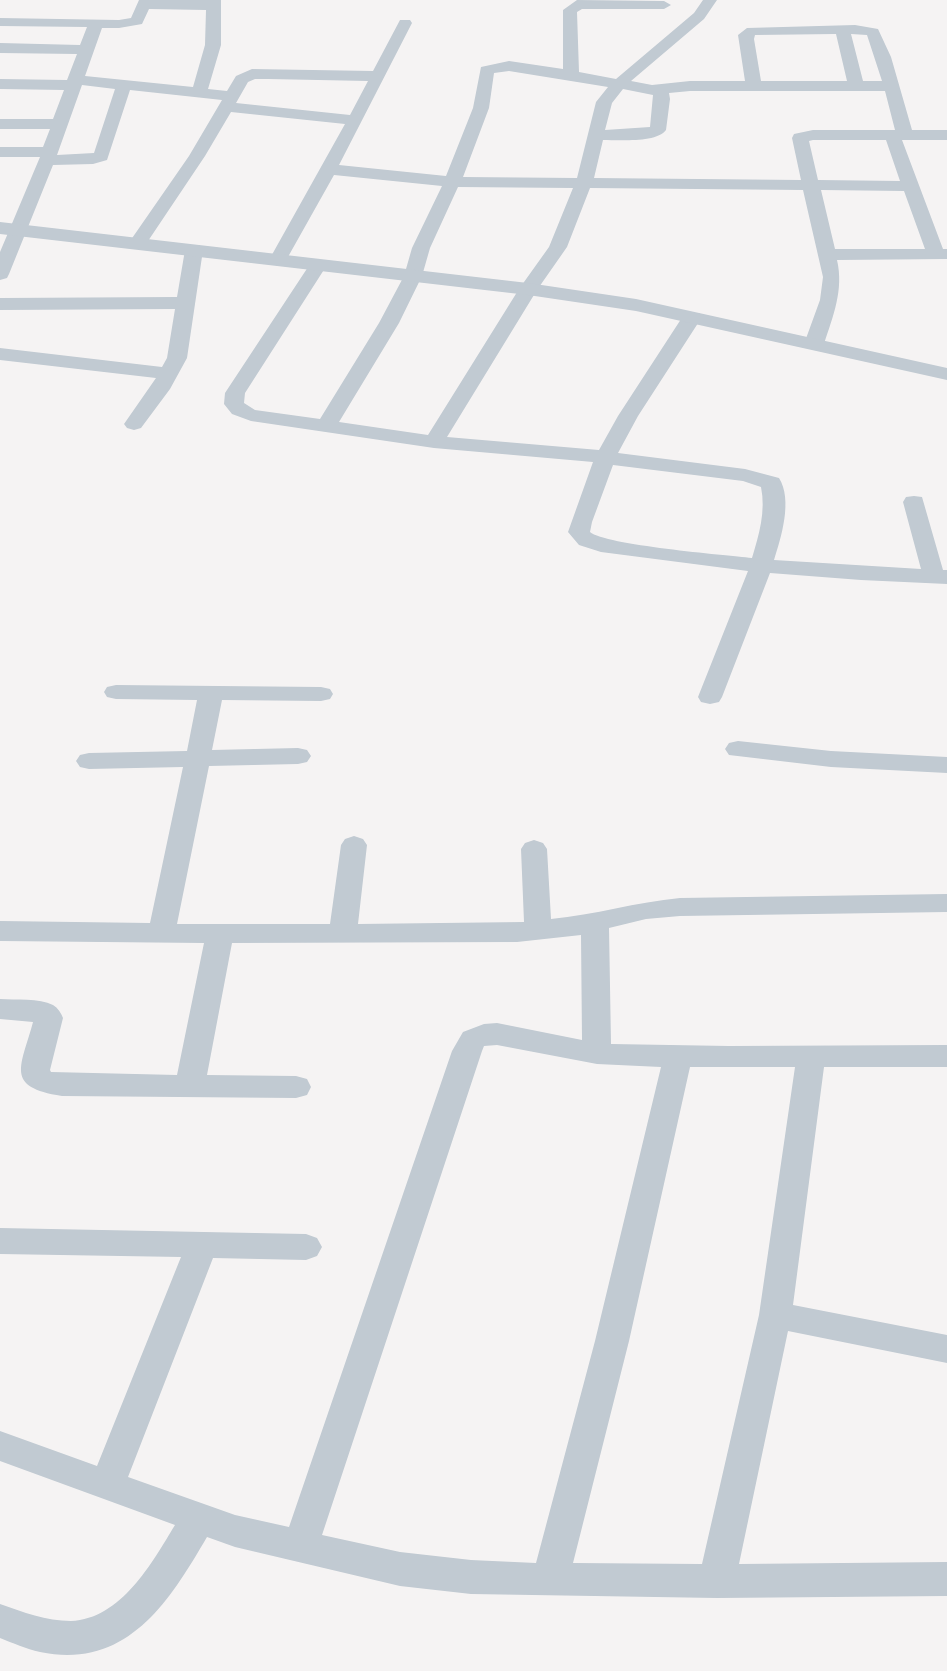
<!DOCTYPE html>
<html>
<head>
<meta charset="utf-8">
<style>
  body { margin:0 }
  canvas { display:block; background:#f5f3f3 }
</style>
</head>
<body>
<canvas width="947" height="1671"></canvas>
<script>
const ctx = document.querySelector('canvas').getContext('2d');
ctx.lineJoin = 'round';
function paint(path, color) {
  ctx.fillStyle = color;
  ctx.fill(path, 'evenodd');
}
const minor = new Path2D(`
  M139 0H221V45L208 89 227 91 236 76 252 69 373 71 400 20H410L412 23 339 165 446 176 473 108 481 67 509 61 563 69V10L577 0 664 1 671 5 664 9H582L577 12 579 72 616 79 694 13 703 0H717L704 19 631 81 652 85 690 81H745L738 35 747 28 855 25 878 29 891 57 912 130H947V140H902L943 249H947V259L837 260C844 290 833 316 824 344L821 348H807L804 344 820 300 823 277 803 190 590 188 567 247 537 290 447 437 599 450 618 416 685 313H699L702 317 638 416 618 453 745 469 779 478C793 500 781 538 774 560L921 569 903 502 906 497 914 496 922 497 943 570H947V584L861 580 770 573 722 697 719 702 710 704 701 702 698 697 748 571 601 552 579 545 568 532 593 462 434 448 251 421 232 414 224 404 225 393 312 261H324L327 265 245 393 244 403 255 410 320 419 379 323 404 276 412 248 442 186 334 175 284 264H272L269 260 345 124 231 112 205 156 146 244 143 248H131L128 244 189 156 222 100 130 90 107 160 93 164 53 165 9 274 7 278 0 280V252L40 157H0V147H43L50 129H0V119H53L64 90 0 89V79L67 80 77 54 0 53V43L80 45 87 27 0 26V18L119 20 131 18ZM149 9 206 10 205 45 193 87 85 76 102 28H119L142 24ZM836 34 847 81H761L754 39 755 35ZM851 34 867 35 882 81H863ZM509 71 608 87 596 102 577 178 463 177 489 108 494 73ZM255 79H268L368 81 350 115 236 103 248 82ZM82 85 115 89 94 153 57 155ZM623 89 653 95 650 127 605 130 612 103ZM690 91H885L895 130H813L794 134 792 138 801 180 594 178 603 140C618 140 657 143 666 130L670 99 669 93ZM813 140H886L900 181 818 180 809 141ZM458 187 573 188 549 247 519 289 428 435 339 422 399 323 422 276 430 248ZM821 190 904 191 925 249H835ZM613 465 743 481 761 487C766 511 759 535 752 558 725 555 605 545 590 532L592 522Z
  M194 245 200 246 203 250 187 358 170 389 141 428 134 430 127 428 124 424 156 378 0 360V348L162 367 167 358 175 309 0 310V298L177 297 185 250 188 246Z
  M116 685 321 687 330 689 333 694 330 699 321 701 222 700 212 750 298 748 307 750 311 756 307 762 298 764 209 766 177 924H330L341 845 345 839 354 836 363 839 367 845 358 924 524 922 521 849 525 843 534 840 543 843 547 849 551 919C595 915 636 902 680 898L947 894V912L680 916 646 919 609 928 611 1044 729 1046 947 1045V1067H824L793 1305 947 1335V1363L788 1331 739 1564 947 1562V1596L717 1598 471 1594 400 1586 235 1547 207 1537C169 1602 127 1670 40 1652 26 1649 13 1643 0 1638V1604C23 1612 46 1621 71 1621 121 1619 152 1563 175 1525L0 1461V1431L97 1466 181 1257 0 1254V1228L306 1234 317 1238 322 1247 317 1256 306 1260 213 1258 128 1477 235 1515 289 1527 452 1051 463 1032 484 1024 497 1023 582 1040 581 935 517 942 232 943 207 1075 296 1076 307 1079 311 1087 307 1095 296 1098 62 1096C4 1087 21 1067 33 1022L0 1019V999C16 1000 39 998 53 1005 58 1008 61 1013 63 1018L50 1070 51 1072 177 1075 204 943 0 941V921L150 923 183 767 89 769 80 767 76 761 80 755 89 753 187 751 197 700 116 699 107 697 104 692 107 687ZM497 1045 597 1064 661 1067 595 1341 536 1563 471 1560 400 1552 322 1535 482 1051 484 1046ZM690 1067H795L759 1315 702 1564 573 1563 629 1341Z
  M738 741 831 751 947 757V773L831 767 729 755 725 749 729 743Z`);
const tertiary = new Path2D(`
  M0 222 528 283 636 299 947 368V380L636 311 528 295 0 234Z`);
paint(minor, '#c1cad2');
paint(tertiary, '#c1cad2');
</script>
</body>
</html>
